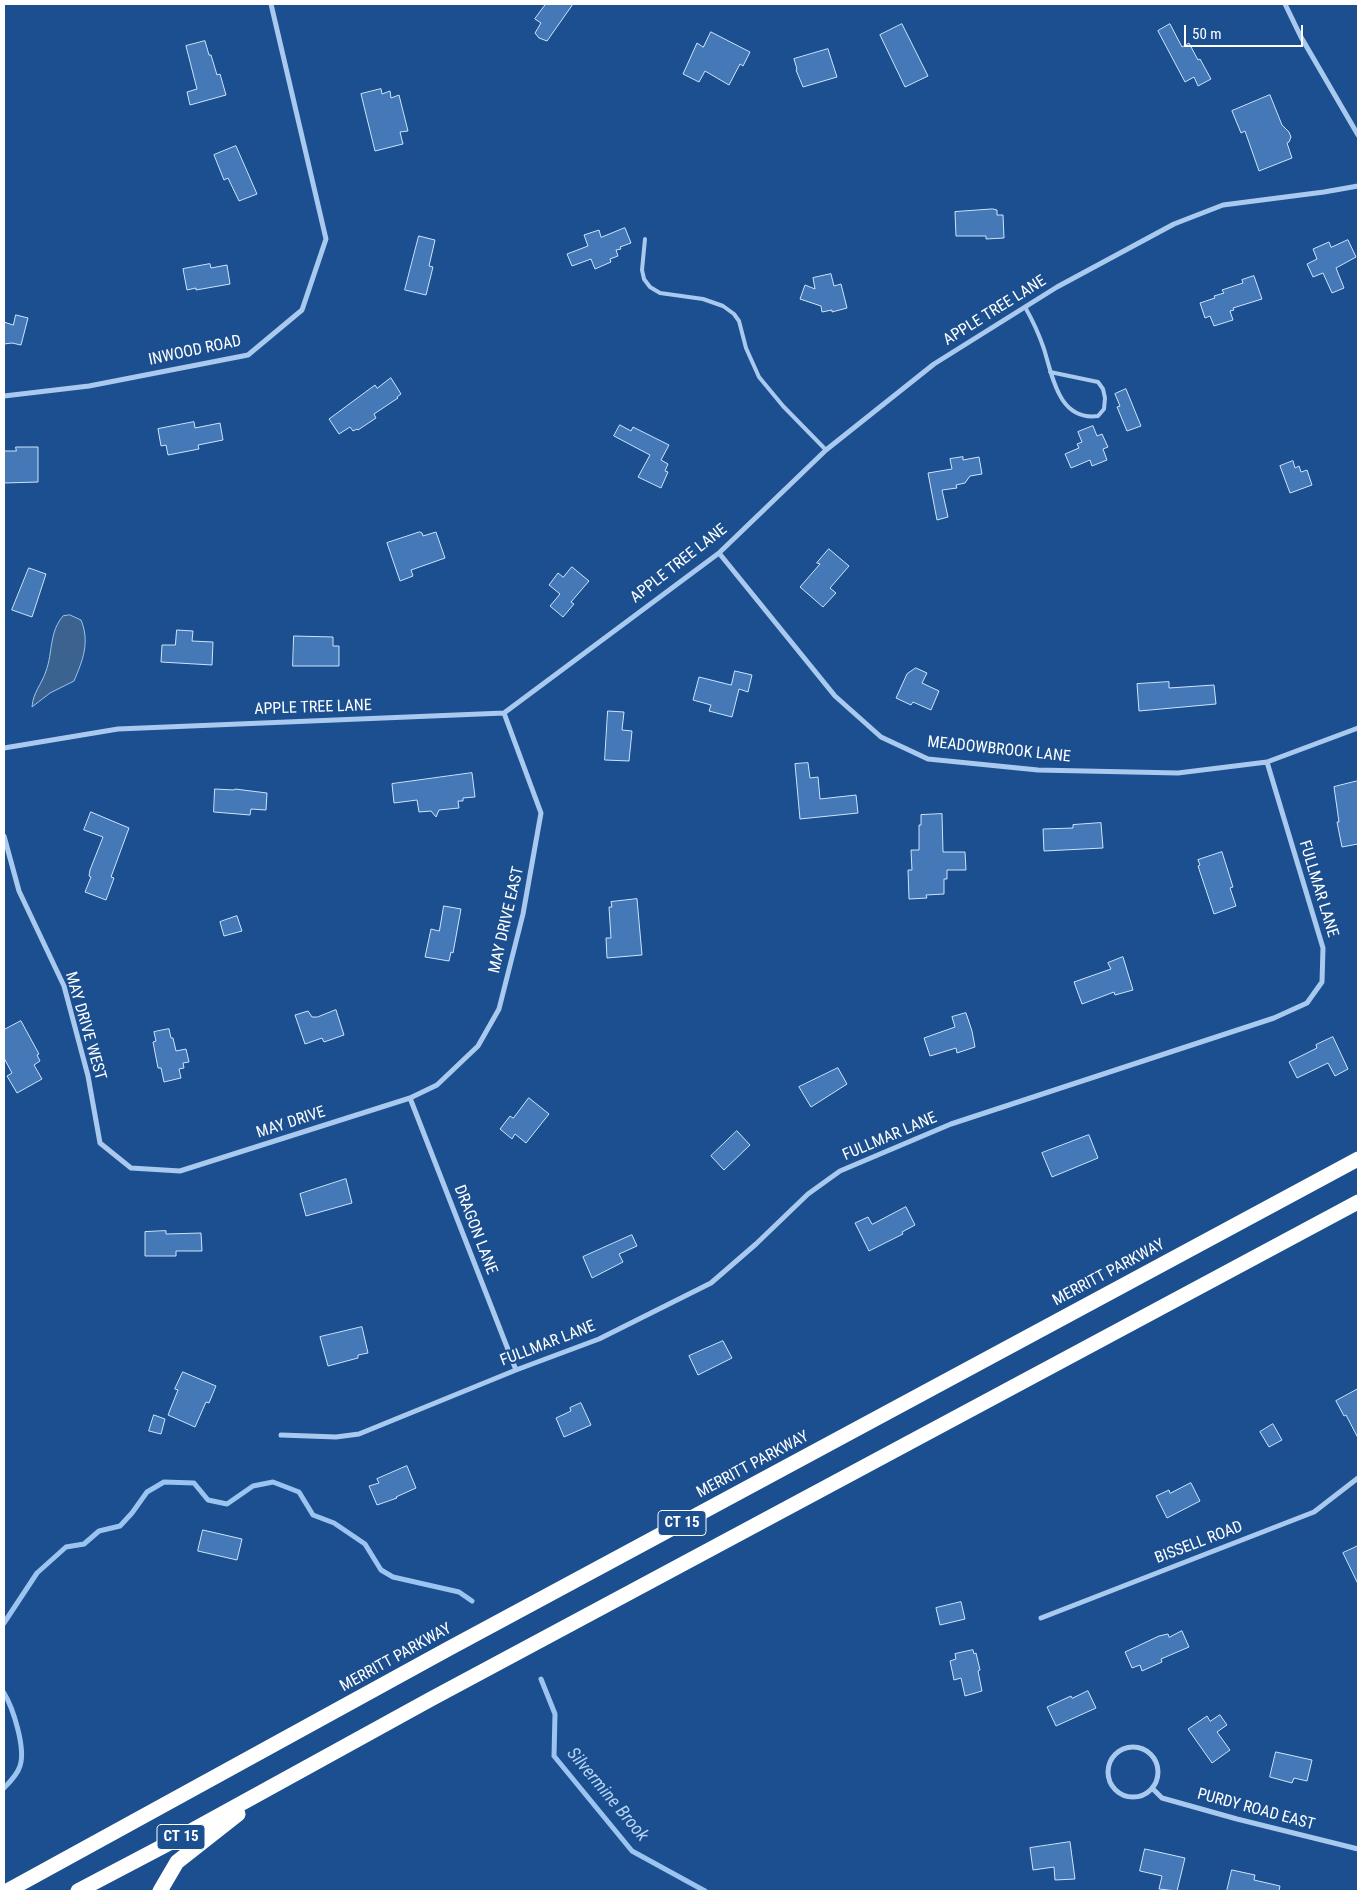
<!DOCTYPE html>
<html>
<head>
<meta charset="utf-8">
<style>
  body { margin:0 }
  #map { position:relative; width:1362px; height:1895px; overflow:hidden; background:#1b4f8f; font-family:"Roboto Condensed",sans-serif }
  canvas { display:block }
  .frame { position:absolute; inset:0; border:5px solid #fff; pointer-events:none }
  .scale { position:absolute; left:1184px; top:25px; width:119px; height:22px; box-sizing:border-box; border:2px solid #fff; border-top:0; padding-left:6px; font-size:15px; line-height:18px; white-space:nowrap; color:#fff; -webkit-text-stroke:4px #1b4f8f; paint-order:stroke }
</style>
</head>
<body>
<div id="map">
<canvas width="1362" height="1895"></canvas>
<div class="frame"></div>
<div class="scale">50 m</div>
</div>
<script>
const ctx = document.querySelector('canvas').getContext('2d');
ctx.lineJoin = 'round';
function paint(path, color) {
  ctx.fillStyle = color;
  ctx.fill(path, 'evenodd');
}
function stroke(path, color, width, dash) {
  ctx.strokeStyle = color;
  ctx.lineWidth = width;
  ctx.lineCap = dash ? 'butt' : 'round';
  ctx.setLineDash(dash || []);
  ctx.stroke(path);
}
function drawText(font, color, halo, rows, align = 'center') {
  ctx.font = font + ' "Roboto Condensed",sans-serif';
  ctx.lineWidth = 4.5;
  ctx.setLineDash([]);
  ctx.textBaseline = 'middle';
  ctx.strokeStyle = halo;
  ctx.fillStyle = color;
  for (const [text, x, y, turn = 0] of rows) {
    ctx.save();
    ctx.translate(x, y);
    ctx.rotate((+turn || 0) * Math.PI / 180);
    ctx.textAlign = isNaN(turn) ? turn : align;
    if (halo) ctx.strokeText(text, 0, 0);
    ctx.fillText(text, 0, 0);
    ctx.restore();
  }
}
const water = new Path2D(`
  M70 615 81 620C90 642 83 660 74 681L50 693 32 707C33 692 42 684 46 671 53 652 49 632 63 616Z`);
const stream = new Path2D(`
  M4 1623 37 1573 66 1547 84 1544 99 1531 120 1526 132 1513 147 1492 164 1482 194 1483 208 1500 227 1504 253 1486 273 1482 299 1492 313 1515 334 1523 365 1544 381 1570 393 1577 459 1592 472 1601
  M541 1679 555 1714 554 1756 632 1851 705 1891
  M4 1693C13 1708 26 1748 20 1766 18 1773 9 1783 4 1788`);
const building = new Path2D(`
  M546 4H573L547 41 539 38 535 33 541 23 535 19Z
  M902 24 928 76 905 87 880 35Z
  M1170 24 1182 47 1189 43 1198 60 1200 59 1211 79 1198 86 1194 77 1185 82 1158 31Z
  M711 32 750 52 743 66 740 64 729 85 705 71 699 82 683 74 697 43 703 47Z
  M205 41 209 55H211L217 75 220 74 226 95 190 105 187 92 197 89 186 46Z
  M828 49 837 77 803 87 796 70 797 69 794 59Z
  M381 89 382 94 390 91 391 98 399 95 408 131 400 132 403 144 375 151 361 94Z
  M1270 95 1282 125 1289 132 1291 137 1289 142 1287 143 1292 158 1259 171 1245 131 1241 133 1232 111Z
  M236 146 257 194 239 201 228 178 224 180 214 155Z
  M993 209 997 210V215H1003L1004 238 986 239V236H956L955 212Z
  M625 228 631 243 620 247 621 249 616 250 618 256 610 259 611 262 595 269 591 259 572 266 567 254 588 246 584 235 599 230 601 237Z
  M419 236 435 240 429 266 433 267 426 295 405 290Z
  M1348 240 1356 257 1336 268 1344 288 1332 293 1323 273 1313 277 1307 264 1317 259 1313 249 1329 242 1331 247Z
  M210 264 211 268 227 265 230 284 196 290V288L187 290 183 269Z
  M831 274 834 286 841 284 847 308 832 312V310L822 312 821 306 800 299 805 285 815 289 813 278Z
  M1254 276 1262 299 1233 308 1234 310 1230 311 1233 320 1214 326 1210 316 1205 318 1200 303 1215 298 1214 296 1224 293 1222 290 1243 283 1242 280Z
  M16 315 28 318 21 345 12 343 4 344V322L13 325Z
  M391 378 401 394 397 397 398 398 374 414 376 418 358 430 357 429 353 431 350 427 339 434 329 419 375 385 377 388Z
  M1126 389 1141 426 1127 431 1117 407 1120 406 1115 394Z
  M194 422 195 428 220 423 223 440 198 445 199 449 168 455 166 445 161 446 158 429Z
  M620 425 631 431 633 427 669 445 661 460 668 464 665 471 668 472 661 488 638 477 650 455 614 436Z
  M1093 426 1097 436 1102 434 1108 447 1103 449 1107 460 1092 466 1090 460 1071 468 1065 454 1079 448 1077 444 1082 442 1078 432Z
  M16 447H38V482L4 483V451H16Z
  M963 457V460L979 457 982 474 970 476 965 483 956 485 957 488 942 490 948 517 937 520 928 473 952 469 950 459Z
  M1293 461 1295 468 1299 466 1301 472 1307 470 1312 485 1290 493 1280 466Z
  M420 532 422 533 423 536 436 532 445 558 411 570 413 576 400 581 387 543Z
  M829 549 849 566 830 588 836 593 823 607 800 587 820 564 817 563Z
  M572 567 589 581 571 602 574 604 563 617 550 606 560 594 549 585 558 573 563 577Z
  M29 568 46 574 32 617 12 610Z
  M177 630 193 631 192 641 213 642 212 665 161 662 162 645H175Z
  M294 636 333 637V646H339V666H293Z
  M916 668 927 673 922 683 939 691 931 710 913 702 911 705 896 698 907 674Z
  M735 671 752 675 748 692 739 689 732 717 709 711 711 705 693 700 699 677 731 685Z
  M1169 682V688L1214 685 1216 704 1139 711 1137 684Z
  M608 711 624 712 622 730 632 731 629 761 605 760Z
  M808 763 810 778 818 777 820 799 856 795 858 813 800 819 795 764Z
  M472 773 475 797 463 798V801H458L459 808 439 810 436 817 431 811 419 812 417 800 394 803 392 784Z
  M1358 781V844L1342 847 1337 822H1339L1334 787Z
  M215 789 234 790 235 789 267 793 266 810 251 809 250 815 214 812Z
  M91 812 129 828 111 877 114 878 106 900 85 892 91 877 89 876 90 870 103 837 84 830Z
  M942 814 943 852H965L966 870H947V879H944V894L926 895 927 898 909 899 908 870H912L911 850H919V825H921V815Z
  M1101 823 1103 848 1044 851 1043 829 1073 828V825Z
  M1222 852 1233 887 1230 888 1236 906 1214 914 1198 866 1200 865 1198 860Z
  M637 899 642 955 607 958 606 938H611L609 907H612L611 902Z
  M444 906 461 909 453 953 451 952 449 961 425 957 431 929 439 931Z
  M237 916 242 931 224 936 220 922Z
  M1123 957 1133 990 1115 995 1114 992 1082 1004 1074 982 1111 969 1108 963Z
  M336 1010 344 1035 324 1042 322 1038 305 1044 295 1015 308 1011 312 1017H317Z
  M966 1013 972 1031 975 1047 957 1053 956 1048 930 1056 924 1038 955 1027 952 1017Z
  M21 1021 39 1054 37 1055 40 1061 34 1065 42 1079 17 1093 7 1076 12 1073 4 1058V1030Z
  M169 1029 171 1038H173L176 1051 186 1049 189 1062 183 1063 184 1068 179 1069 181 1078 164 1082 161 1068H158L153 1042 156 1041 154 1032Z
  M1333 1037 1348 1069 1335 1076 1328 1063 1297 1078 1289 1062 1317 1048 1316 1045Z
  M838 1068 847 1084 811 1107 799 1087Z
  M529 1098 549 1114 526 1143 515 1134 512 1139 500 1129 510 1116 513 1118Z
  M737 1131 750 1145 724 1170 711 1156Z
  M1089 1135 1098 1158 1052 1177 1042 1153Z
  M346 1179 352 1203 306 1216 300 1194Z
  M906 1207 915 1225 902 1232 903 1234 869 1251 855 1223 868 1217 872 1224Z
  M166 1231V1234L201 1233 202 1251H176V1256H145V1232Z
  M632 1235 637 1246 619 1254 623 1262 592 1278 583 1257Z
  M362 1327 368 1353 358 1355V1358L328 1366 320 1337Z
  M723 1341 732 1358 698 1375 689 1356Z
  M183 1372 216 1386 209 1403 206 1402 195 1427 168 1415 178 1390 175 1389Z
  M1358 1389V1438L1346 1415 1344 1416 1336 1401Z
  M581 1403 591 1425 564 1437 556 1418 571 1411 570 1408Z
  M154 1415 165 1419 161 1434 149 1431Z
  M1273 1424 1282 1440 1269 1447 1260 1432Z
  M407 1466 416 1488 396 1497 397 1498 377 1505 369 1486 379 1483 377 1479Z
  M1191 1483 1200 1501 1167 1518 1156 1496 1169 1490 1170 1493Z
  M203 1530 242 1539 237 1560 198 1551Z
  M1358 1546V1584L1343 1553Z
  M961 1602 965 1619 940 1625 936 1608Z
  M1182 1631 1189 1647 1161 1659 1162 1662 1142 1671 1140 1665 1132 1668 1125 1652 1159 1636 1168 1634 1169 1637Z
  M973 1650 974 1654 976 1653 980 1670 978 1671 982 1691 965 1696 961 1678 954 1680 950 1661 956 1659 955 1654Z
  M1088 1691 1096 1708 1056 1726 1047 1707 1071 1696 1072 1698Z
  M1220 1715 1227 1725 1217 1732 1230 1750 1212 1763 1188 1729 1207 1716 1210 1721Z
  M1276 1752 1312 1760 1307 1781 1294 1778 1292 1783 1270 1777Z
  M1070 1842 1075 1879 1055 1880 1054 1867 1033 1870 1030 1848Z
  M1145 1849 1185 1858 1177 1891 1159 1889 1162 1876 1140 1871Z
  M1232 1870 1255 1875 1254 1880 1280 1886 1279 1891H1227Z`);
const service = new Path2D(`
  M645 239 642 270 644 279 650 287 660 293 703 299 723 306 734 314 739 321 746 348 759 377 783 406 826 450
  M1025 307C1033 321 1039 334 1044 349 1053 378 1059 421 1098 416L1104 409 1105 398 1103 389 1098 382 1050 372`);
const minor = new Path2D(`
  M1285 4 1301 37 1358 135
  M4 396 89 386 248 355 302 310 326 239 271 4
  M719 553 835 696 881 737 928 759 1038 770 1178 773 1267 762 1358 728
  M4 748 118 729 504 713 719 553 826 450 934 364 1057 287 1174 224 1223 205 1324 192 1358 186
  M4 836 19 891 64 986 88 1076 100 1143 131 1168 180 1171 410 1098 437 1085 478 1046 499 1009 523 914 541 813 504 713
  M410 1098 516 1370
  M281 1435 336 1437 359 1434 516 1370 599 1339 711 1283 756 1244 808 1194 840 1171 951 1124 1274 1018 1307 1003 1322 982 1323 948 1267 762
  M1041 1618 1314 1512 1358 1478
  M1108 1772a25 25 0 1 1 50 0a25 25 0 1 1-50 0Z
  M1152 1788 1162 1798 1237 1819 1358 1849`);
const motorway = new Path2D(`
  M7 1891 448 1649 1358 1159
  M78 1891 173 1841 431 1699 1358 1202
  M160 1891 177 1862 238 1814`);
const shields = [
  [682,1523,48],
  [181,1837,48]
];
const shieldNames = [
  ["CT 15",682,1523],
  ["CT 15",181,1837]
];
const streetNames = [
  ["APPLE TREE LANE",995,311,-32],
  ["INWOOD ROAD",195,351,-12],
  ["APPLE TREE LANE",679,564,-38],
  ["APPLE TREE LANE",313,708,-2],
  ["MEADOWBROOK LANE",999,750,6],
  ["FULLMAR LANE",1318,889,73],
  ["MAY DRIVE EAST",507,920,-77],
  ["MAY DRIVE WEST",85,1026,74],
  ["MAY DRIVE",291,1123,-18],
  ["FULLMAR LANE",890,1137,-23],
  ["DRAGON LANE",475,1230,69],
  ["MERRITT PARKWAY",1109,1273,-28],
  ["FULLMAR LANE",548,1344,-21],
  ["MERRITT PARKWAY",753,1465,-28],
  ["BISSELL ROAD",1199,1543,-21],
  ["MERRITT PARKWAY",396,1658,-29],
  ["PURDY ROAD EAST",1256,1810,15]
];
const waterNames = [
  ["Silvermine Brook",607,1795,50]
];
paint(water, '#3c6290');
stroke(water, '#9cc4f0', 1);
stroke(stream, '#9cc4f0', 5);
paint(building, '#4478b7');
stroke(building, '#cfe3fa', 1);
stroke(service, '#a9c9ee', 4);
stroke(minor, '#a9c9ee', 5);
stroke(motorway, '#fff', 15);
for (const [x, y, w] of shields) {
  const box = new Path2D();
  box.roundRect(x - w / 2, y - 12.5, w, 25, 4);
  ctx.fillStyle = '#1b4f8f';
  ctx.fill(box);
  stroke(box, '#fff', 1);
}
drawText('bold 15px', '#fff', null, shieldNames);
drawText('16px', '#fff', '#1b4f8f', streetNames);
drawText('italic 18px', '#b5d3f5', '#1b4f8f', waterNames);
</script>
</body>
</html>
